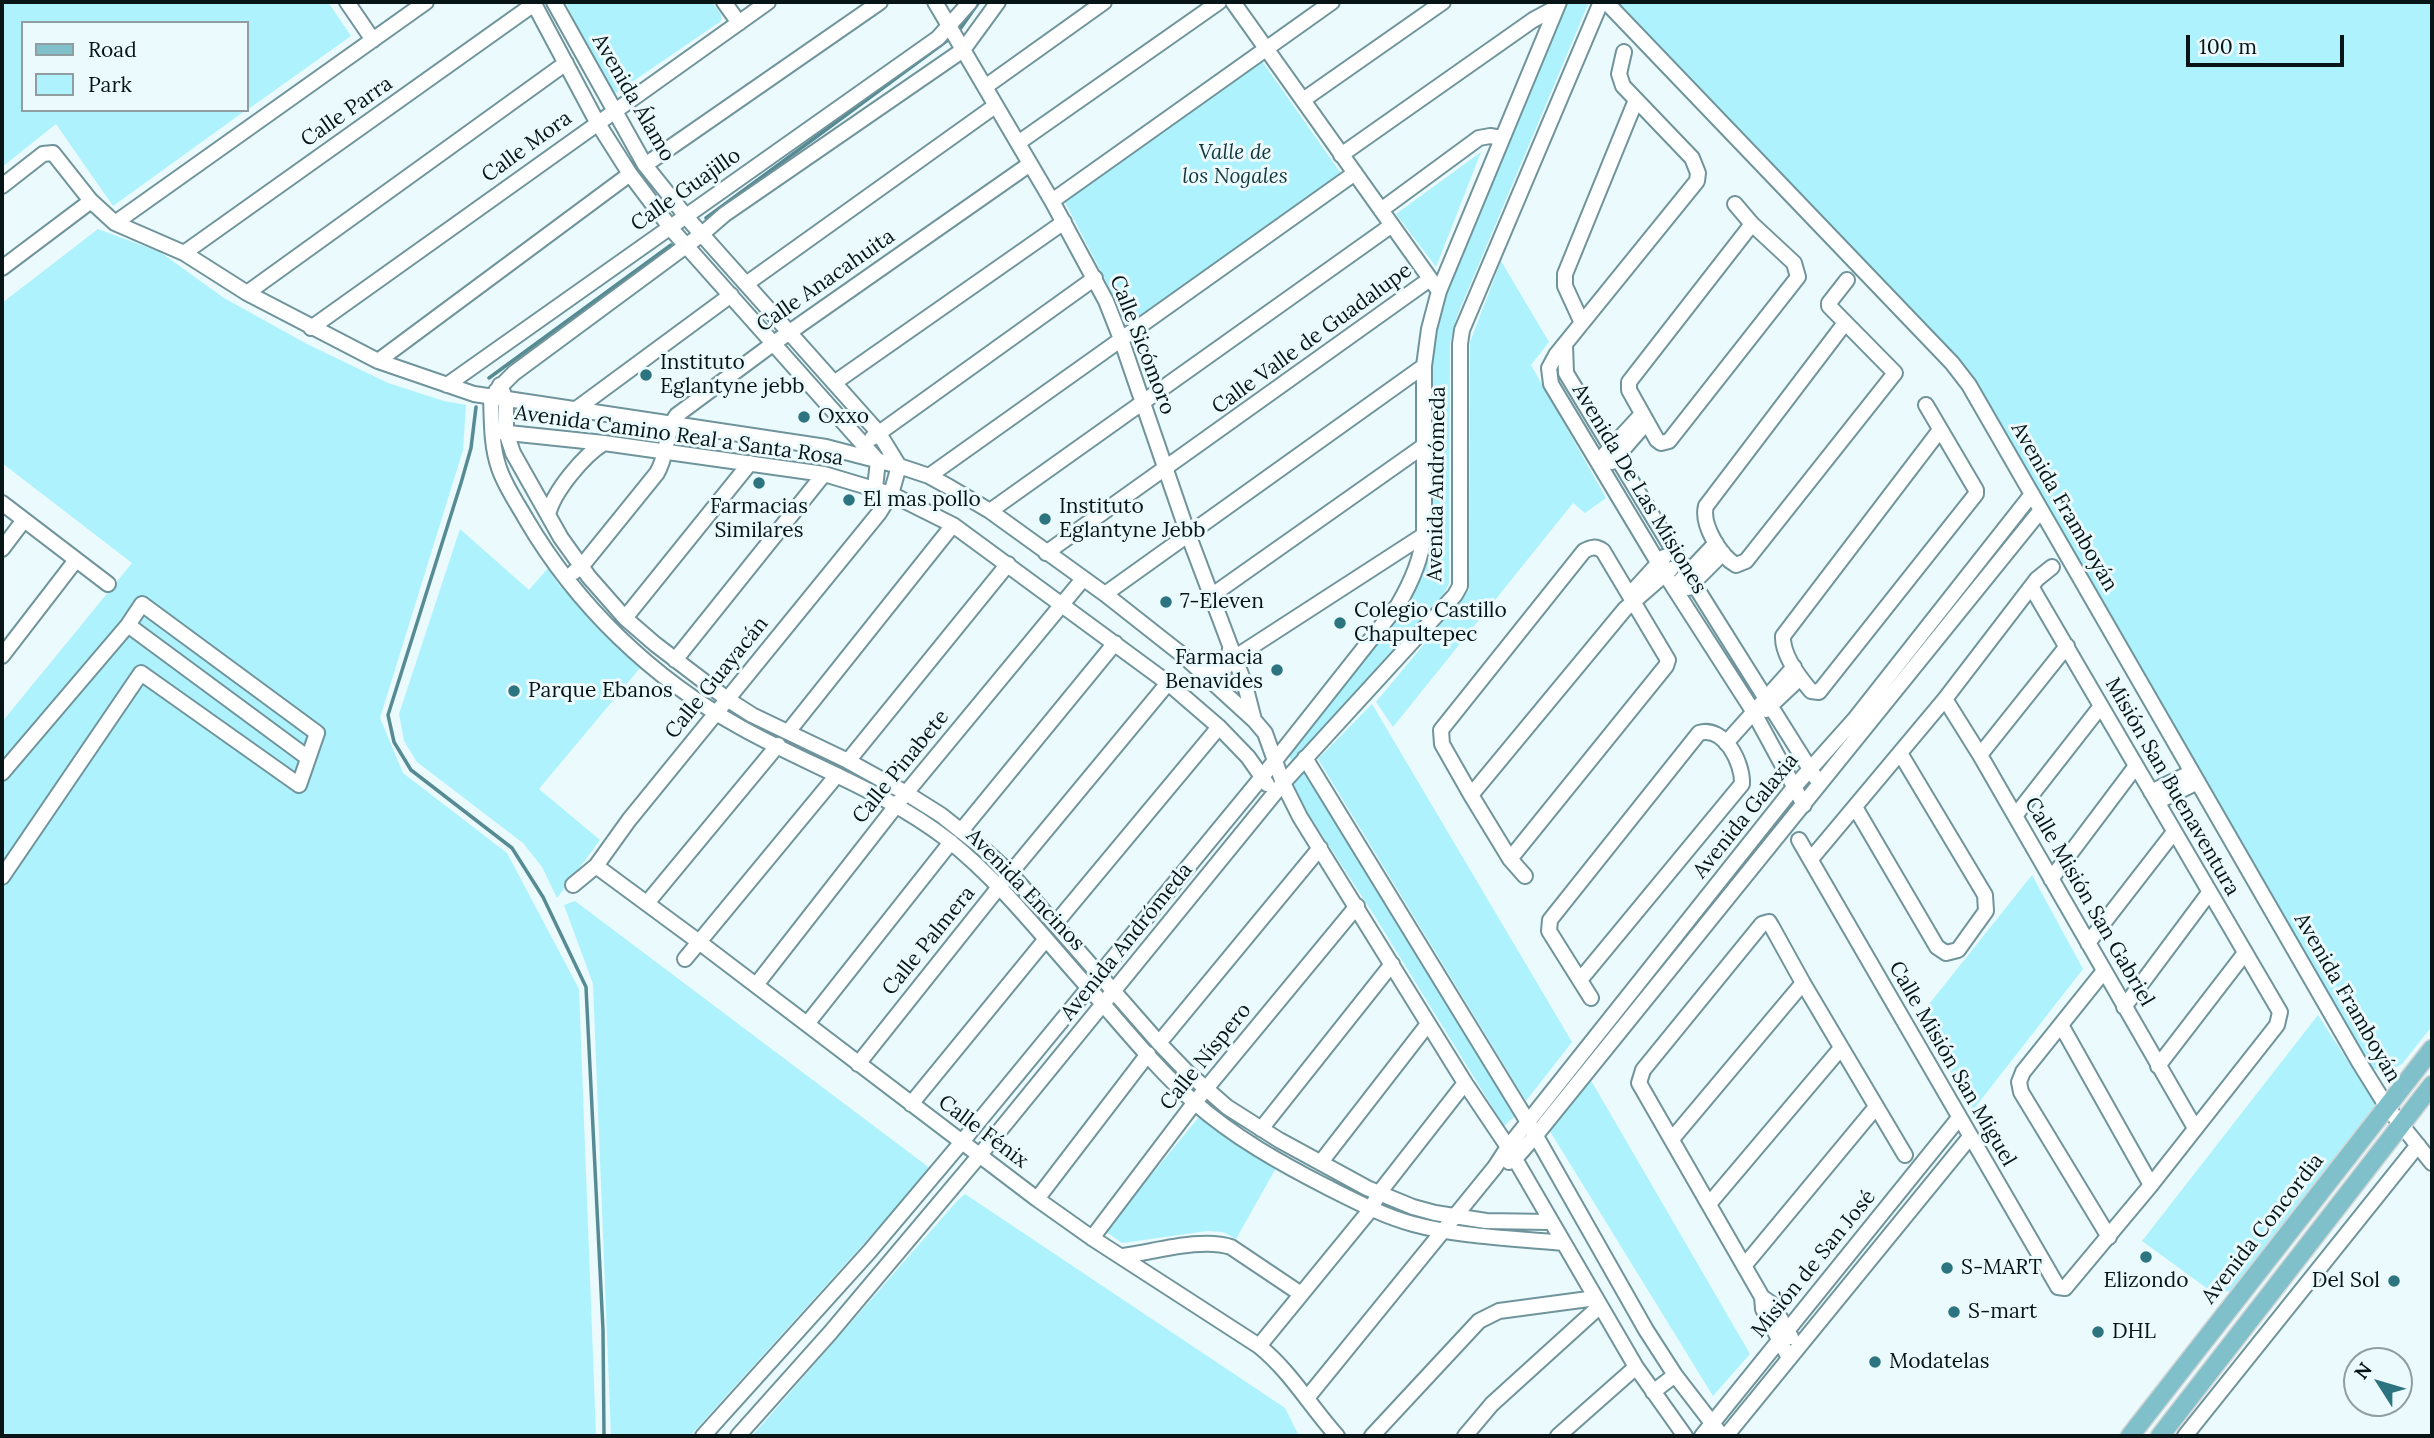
<!DOCTYPE html>
<html>
<head>
<meta charset="utf-8">
<style>
  body { margin:0 }
  #map { position:relative; width:2434px; height:1438px; overflow:hidden; background:#ebfafd; font-family:Lora,serif }
  canvas { display:block }
  .frame { position:absolute; inset:0; border:4px solid #071517; pointer-events:none }
  .legend { position:absolute; left:21px; top:21px; width:228px; height:91px; box-sizing:border-box; background:#ebfafd; border:2px solid #909ea1; margin:0; padding:9px 12px; list-style:none; font-size:21px; color:#071517 }
  .legend li { display:flex; align-items:center; gap:14px; height:35px }
  .legend b { width:35px; border:2px solid #909ea1 }
  .north { position:absolute; left:2343px; top:1347px; width:70px; height:70px; box-sizing:border-box; background:#ebfafd; border:2px solid #909ea1; border-radius:50%; rotate:307deg; font-size:19px; font-weight:700; line-height:28px; text-align:center; color:#071517 }
  .north::after { content:''; display:block; margin:auto; width:24px; height:32px; background:#2c747f; clip-path:polygon(50% 0,100% 100%,50% 72%,0 100%) }
  .scale { position:absolute; left:2186px; top:35px; width:158px; height:32px; box-sizing:border-box; border:4px solid #071517; border-top:0; padding-left:9px; font-size:21px; line-height:24px; white-space:nowrap; color:#071517; -webkit-text-stroke:5px #ebfafd; paint-order:stroke }
</style>
</head>
<body>
<div id="map">
<canvas width="2434" height="1438"></canvas>
<div class="frame"></div>
<ul class="legend">
<li><b style="height:9px;background:#80c0ca"></b>Road</li>
<li><b style="height:19px;background:#aef2fe"></b>Park</li>
</ul>
<div class="north">N</div>
<div class="scale">100 m</div>
</div>
<script>
const ctx = document.querySelector('canvas').getContext('2d');
ctx.lineJoin = 'round';
function paint(path, color) {
  ctx.fillStyle = color;
  ctx.fill(path, 'evenodd');
}
function stroke(path, color, width, dash) {
  ctx.strokeStyle = color;
  ctx.lineWidth = width;
  ctx.lineCap = dash ? 'butt' : 'round';
  ctx.setLineDash(dash || []);
  ctx.stroke(path);
}
function drawText(font, color, halo, rows, align = 'center') {
  ctx.font = font + ' Lora,serif';
  ctx.lineWidth = 6;
  ctx.setLineDash([]);
  ctx.textBaseline = 'middle';
  ctx.strokeStyle = halo;
  ctx.fillStyle = color;
  for (const [text, x, y, turn = 0] of rows) {
    ctx.save();
    ctx.translate(x, y);
    ctx.rotate((+turn || 0) * Math.PI / 180);
    ctx.textAlign = isNaN(turn) ? turn : align;
    if (halo) ctx.strokeText(text, 0, 0);
    ctx.fillText(text, 0, 0);
    ctx.restore();
  }
}
const green = new Path2D(`
  M2 2H328L351 36 247 110V23H23V110H246L113 206 56 124 2 167Z
  M565 2H712L721 14V21L616 93 611 91Z
  M1566 2H1589L1457 316 1450 343 1449 583 1444 594 1292 764 1288 752 1400 615C1416 591 1425 568 1432 540 1432 463 1424 376 1443 302Z
  M1616 2H2432V1026L2402 1064 2388 1071 2373 1069 2263 890 1971 375Z
  M1262 61 1342 175 1128 324 1065 202Z
  M1481 152 1436 267 1396 214Z
  M98 229 160 252 224 298 307 344 388 383 444 401 466 405 463 450 380 718 403 773 507 853 579 989 596 1436H2V722L132 563 2 463V303Z
  M1501 261 1549 342 1531 365 1606 498 1585 513 1573 503 1393 727 1376 702 1469 590 1470 342Z
  M460 529 529 590 548 568 559 585 640 668 539 789 600 840 557 898 542 867 523 843 417 762 404 741 399 714Z
  M1372 704 1572 1042 1526 1101 1318 759Z
  M1303 767 1515 1116 1504 1126 1374 915 1289 784Z
  M2032 875 2083 969 1973 1110 1918 1018Z
  M575 901 931 1169 690 1436H611L593 984 564 905Z
  M2318 1015 2379 1110 2236 1291 2212 1292 2142 1241Z
  M1589 1077 1750 1354 1713 1396 1548 1128Z
  M1199 1117 1276 1168 1236 1239 1223 1232 1207 1231 1122 1243 1105 1231Z
  M965 1194 1285 1408 1299 1436H752L957 1201Z`);
const stream = new Path2D(`
  M958 32 979 2
  M706 218 952 37
  M489 378 671 245
  M476 407 471 448 461 483 388 715 394 742 411 770 512 848 543 897 586 987 603 1330 604 1436`);
const minor = new Path2D(`
  M347 2 373 40
  M533 2 597 122 630 174 673 231 878 461 875 488
  M554 2 645 165 689 220 878 432 899 466 891 494 879 513 629 820 596 866 573 885
  M724 2 739 23
  M935 2 1052 201 1106 301 1121 339 1188 534 1245 685 1254 720
  M1233 2 1436 287
  M1606 2 1952 363 1969 385 2359 1062 2387 1107 2432 1163
  M1624 52 1619 74 1623 86 1692 158 1698 173 1697 181 1556 355 1549 368 1551 384 1665 574 1753 711 1804 805
  M985 87 1104 2
  M1303 100 1443 2
  M1018 143 1219 2
  M1341 155 1533 20 1557 7
  M645 165 880 2
  M2 186 43 154 53 153 91 201 115 223 184 253 247 293 378 361 474 394 826 447 899 466 929 476 951 488 990 511 1105 594 1185 657 1254 720 1265 733 1283 783 1300 817 1465 1083 1508 1147 1636 1367 1685 1436
  M1052 201 1332 2
  M1735 204 1752 224 1794 263 1798 277 1669 441 1661 443 1657 440 1629 390V382L1752 224
  M1381 210 1479 138 1490 136 1502 138
  M115 223 426 2
  M184 253 534 4
  M2 268 91 201
  M746 284 995 106
  M247 293 566 63
  M1582 323 1565 286V274L1636 100
  M1845 323 1706 506C1701 524 1720 556 1736 565L1746 561 1895 373 1829 306V303L1847 280
  M311 328 768 2
  M1565 345 1566 373 1687 573 1815 777
  M378 361 630 174
  M834 383 1064 222
  M447 385 938 38 970 2
  M500 385 506 400V432L513 453 561 538 589 577 625 618 655 644 727 699 752 715 848 761 906 793 941 815 980 846 1011 874 1159 1043 1187 1072 1227 1107 1279 1140 1367 1188 1413 1207 1435 1213 1486 1221 1550 1222
  M496 391 514 373 702 234 725 214 963 50 998 2
  M491 397C492 421 491 445 499 468 505 486 517 503 526 519 577 606 652 678 740 727 809 766 885 791 948 840 1001 882 1042 936 1087 986 1122 1025 1155 1067 1194 1102 1234 1137 1280 1163 1327 1187 1355 1201 1383 1216 1413 1224 1461 1237 1513 1238 1563 1243
  M1926 405 1976 490V494L1819 692 1811 691C1799 677 1782 655 1783 636L1940 430
  M575 410 731 295
  M499 432 604 443 824 474 891 494 953 525 1168 683 1219 727 1248 757 1267 784
  M872 438 1095 278
  M1605 454 1642 414
  M1612 462 1647 422
  M929 476 1355 173
  M2 503 108 584
  M990 511 1392 225
  M548 515C553 492 584 455 604 443
  M2 549 24 520
  M1046 553 1430 279
  M574 572 581 567 657 473C668 455 665 431 677 415L774 343 1030 164
  M1681 580 1716 543
  M1688 588 1723 553
  M1633 591 1664 557
  M1105 594 1424 366
  M1211 596 1425 445
  M625 618 750 463
  M128 625 308 758
  M2 656 76 560
  M1234 658 1424 535
  M675 660 824 474
  M1202 671 1212 674 1222 672 1228 664 1230 649
  M1945 699 1980 755 2195 1128
  M1766 710 1800 678
  M788 732 953 525
  M1726 743 1794 667
  M1980 755 2067 646
  M1305 758 1528 1122 1646 1330 1675 1375 1722 1436
  M848 761 1008 564
  M2 773 128 625 142 604 317 733 299 785 141 673 2 877
  M2151 792 2192 772
  M1471 795 1625 609 1671 569
  M2157 802 2198 782
  M1855 807 1937 947 1946 953 1958 950 1986 911 1985 895 1900 753
  M2015 816 2101 706
  M961 831 1115 643
  M1799 840 2058 1287 2065 1288 2151 1185 2277 1025 2280 1012 2032 588
  M1510 859 1666 666 1668 660 1603 551C1596 546 1591 547 1584 551L1441 730 1442 744 1471 795 1510 859 1525 876
  M1811 859 1945 699 2037 579 2052 567
  M596 866 699 942 1037 1199 1092 1238 1259 1346C1291 1372 1310 1406 1337 1436
  M2051 879 2136 766
  M647 903 778 745
  M1055 924 1219 727
  M2088 943 2174 832
  M685 959 837 775
  M2104 971 2023 1072 2019 1082 2021 1092 2109 1237
  M1580 980 1742 784C1743 763 1724 725 1699 733L1550 920 1549 931 1591 998
  M756 985 906 793 1083 579
  M2124 1007 2209 893
  M807 1024 951 842
  M2061 1025 2151 1185
  M1159 1043 1320 848
  M858 1064 999 887 1168 683
  M2158 1066 2245 953
  M911 1104 1046 939
  M1261 1129 1392 964
  M1672 1139 1803 983
  M1321 1162 1428 1024
  M1509 1162 1515 1159 1536 1135 2041 510
  M1037 1199 1148 1054
  M1709 1204 1841 1048
  M1092 1238 1195 1102 1357 906
  M1123 1256C1154 1252 1202 1237 1231 1247L1301 1294
  M1744 1266 1876 1107
  M1762 1297 1772 1304 1791 1337
  M1259 1346 1371 1209 1379 1193 1465 1083
  M1789 1358 1763 1309 1762 1297 1639 1083 1643 1070 1762 924 1769 922 1772 927 1803 983 1905 1155
  M1653 1392 1675 1375
  M1307 1398 1495 1167 1508 1147 1795 786 1854 720 2032 494
  M703 1436 869 1252 961 1143 1262 777 1398 605C1411 583 1421 561 1424 535V366L1429 329 1439 291 1559 2
  M738 1436 830 1333 979 1156 1283 783 1455 595 1460 586V344L1462 330 1601 2
  M1372 1436 1479 1321 1499 1311 1596 1298
  M1465 1436 1492 1404 1600 1306
  M1558 1436 1636 1367
  M1702 1436 1959 1118
  M1726 1436 1970 1137
  M2185 1436 2418 1145`);
const major = new Path2D(`
  M2130 1436 2432 1049
  M2160 1436 2432 1085`);
const markers = [
  [646,375,7,"#2c747f"],
  [804,417,7,"#2c747f"],
  [759,483,7,"#2c747f"],
  [849,500,7,"#2c747f"],
  [1045,519,7,"#2c747f"],
  [1166,602,7,"#2c747f"],
  [1340,623,7,"#2c747f"],
  [1277,670,7,"#2c747f"],
  [514,691,7,"#2c747f"],
  [2146,1257,7,"#2c747f"],
  [1947,1268,7,"#2c747f"],
  [2394,1281,7,"#2c747f"],
  [1954,1312,7,"#2c747f"],
  [2098,1332,7,"#2c747f"],
  [1875,1362,7,"#2c747f"]
];
const streetNames = [
  ["Avenida Álamo",633,98,60],
  ["Calle Parra",347,112,-35],
  ["Calle Mora",527,147,-36],
  ["Calle Guajillo",686,190,-35],
  ["Calle Anacahuita",826,281,-35],
  ["Calle Valle de Guadalupe",1312,339,-36],
  ["Calle Sicómoro",1142,345,69],
  ["Avenida Camino Real a Santa Rosa",679,436,8],
  ["Avenida Andrómeda",1437,484,-89],
  ["Avenida De Las Misiones",1639,489,59],
  ["Avenida Framboyán",2064,507,60],
  ["Calle Guayacán",717,678,-51],
  ["Calle Pinabete",901,767,-51],
  ["Misión San Buenaventura",2172,787,60],
  ["Avenida Galaxia",1746,816,-51],
  ["Avenida Encinos",1025,890,46],
  ["Calle Misión San Gabriel",2089,902,60],
  ["Calle Palmera",929,941,-51],
  ["Avenida Andrómeda",1127,942,-51],
  ["Avenida Framboyán",2347,998,60],
  ["Calle Níspero",1206,1057,-51],
  ["Calle Misión San Miguel",1952,1064,60],
  ["Calle Fénix",983,1132,37],
  ["Avenida Concordia",2263,1229,-52],
  ["Misión de San José",1814,1264,-51]
];
const parkNames = [
  ["Valle de",1235,153],
  ["los Nogales",1235,177]
];
const poiNames = [
  ["Instituto",660,363],
  ["Eglantyne jebb",660,387],
  ["Oxxo",818,417],
  ["El mas pollo",863,500],
  ["Farmacias",759,507,"center"],
  ["Similares",759,531,"center"],
  ["Instituto",1059,507],
  ["Eglantyne Jebb",1059,531],
  ["7-Eleven",1180,602],
  ["Colegio Castillo",1354,611],
  ["Chapultepec",1354,635],
  ["Farmacia",1263,658,"right"],
  ["Benavides",1263,682,"right"],
  ["Parque Ebanos",528,691],
  ["S-MART",1961,1268],
  ["Elizondo",2146,1281,"center"],
  ["Del Sol",2380,1281,"right"],
  ["S-mart",1968,1312],
  ["DHL",2112,1332],
  ["Modatelas",1889,1362]
];
paint(green, '#aef2fe');
stroke(stream, '#568b94', 3.5);
stroke(minor, '#70949b', 18);
stroke(major, '#d2d5d5', 21);
stroke(minor, '#fff', 14);
stroke(major, '#80c0ca', 18);
for (const [x, y, r, color] of markers) {
  const dot = new Path2D();
  dot.arc(x, y, r, 0, 2 * Math.PI);
  ctx.fillStyle = color;
  ctx.fill(dot);
  stroke(dot, '#ebfafd', 2.5);
}
drawText('21px', '#071517', '#ebfafd', streetNames);
drawText('italic 21px', '#13363b', '#ebfafd', parkNames);
drawText('21px', '#071517', '#ebfafd', poiNames, 'left');
</script>
</body>
</html>
